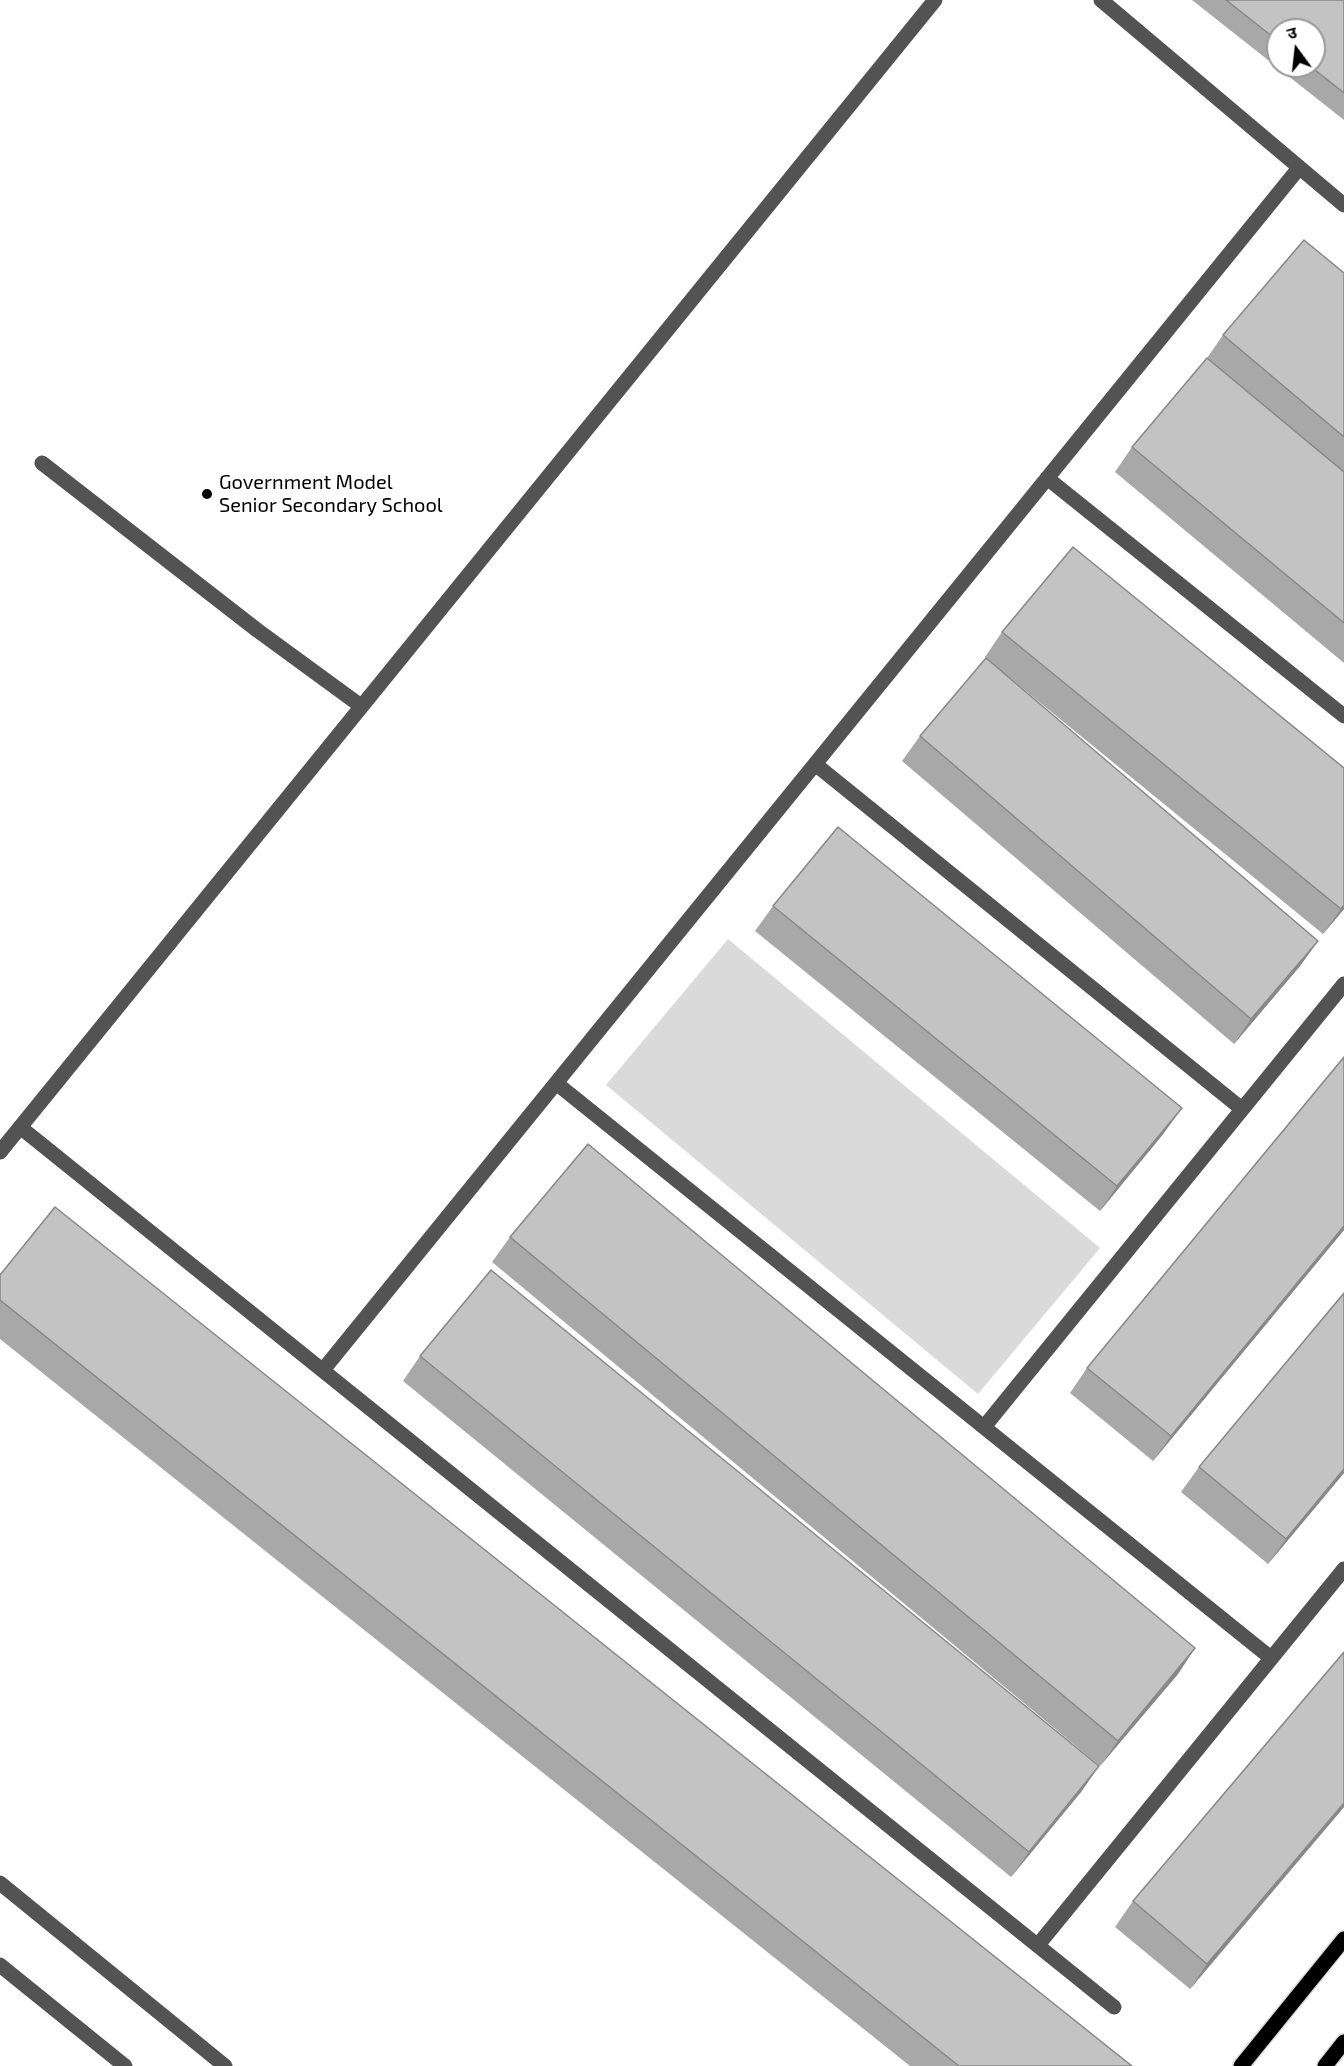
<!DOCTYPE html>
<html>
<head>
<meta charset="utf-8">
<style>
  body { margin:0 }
  #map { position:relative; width:1344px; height:2066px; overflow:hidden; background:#fff; font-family:"Exo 2","Noto Sans Devanagari",sans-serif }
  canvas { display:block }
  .north { position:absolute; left:1266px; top:18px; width:60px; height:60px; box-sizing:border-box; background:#fff; border:2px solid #999; border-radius:50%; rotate:345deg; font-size:16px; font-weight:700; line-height:24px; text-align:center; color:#000 }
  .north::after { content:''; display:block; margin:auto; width:21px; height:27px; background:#000; clip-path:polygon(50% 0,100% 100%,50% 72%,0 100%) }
</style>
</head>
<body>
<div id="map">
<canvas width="1344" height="2066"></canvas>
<div class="north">उ</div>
</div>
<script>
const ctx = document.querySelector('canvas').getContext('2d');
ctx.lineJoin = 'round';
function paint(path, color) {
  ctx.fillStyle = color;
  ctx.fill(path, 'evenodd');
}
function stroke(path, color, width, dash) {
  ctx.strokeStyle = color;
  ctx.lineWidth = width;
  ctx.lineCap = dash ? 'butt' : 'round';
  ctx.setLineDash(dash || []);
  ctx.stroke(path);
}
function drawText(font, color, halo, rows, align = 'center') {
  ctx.font = font + ' "Exo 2",sans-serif';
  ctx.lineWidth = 6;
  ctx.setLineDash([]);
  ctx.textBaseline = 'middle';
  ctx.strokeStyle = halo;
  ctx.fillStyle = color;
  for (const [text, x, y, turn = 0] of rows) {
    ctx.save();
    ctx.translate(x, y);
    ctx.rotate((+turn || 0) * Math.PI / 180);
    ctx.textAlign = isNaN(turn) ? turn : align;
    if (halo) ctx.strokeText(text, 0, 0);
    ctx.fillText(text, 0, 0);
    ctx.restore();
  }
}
const green = new Path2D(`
  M728 939 1100 1248 978 1394 606 1085Z`);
const minor = new Path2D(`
  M1101 0 1344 205
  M42 463 257 630 361 706
  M1047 478 1344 716
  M815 764 1242 1109
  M556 1083 1271 1658
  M20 1127 1114 2007
  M0 1152 935 0
  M323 1370 1299 168
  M984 1427 1344 984
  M0 1883 225 2066
  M1038 1945 1344 1569
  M0 1965 125 2066`);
const major = new Path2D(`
  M1241 2066 1344 1939
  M1325 2066 1344 2042`);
const wall = new Path2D(`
  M1192 0H1344V120ZM1278 30 1314 66H1278Z
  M1344 273V663L1115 472 1132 447 1207 358 1223 335Z
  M1002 632 1344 909 1323 934 994 665 1318 941 1300 966 1234 1044 902 761 920 736 986 658 985 657Z
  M773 906 1164 1133 1100 1211 755 931Z
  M1344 1057V1230L1153 1461 1070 1393 1087 1368Z
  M510 1237 1195 1648 1178 1674 1100 1766 492 1262Z
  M0 1275 1132 2066H910L0 1339Z
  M1344 1293V1473L1268 1564 1181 1492 1199 1467Z
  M420 1356 1099 1766 1081 1792 1011 1877 403 1381Z
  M1344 1807 1190 1989 1115 1927 1133 1901Z`);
const shadedWall = new Path2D(`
  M1344 905V909L1323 934 1341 909Z
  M1318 941 1300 966 1234 1044 1251 1019Z
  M1182 1108 1164 1133 1100 1211 1117 1186Z
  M1344 1226V1230L1153 1461 1171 1436Z
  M1344 1469V1473L1268 1564 1286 1539Z
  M1195 1648 1178 1674 1100 1766 1118 1741Z
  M1099 1766 1081 1792 1011 1877 1029 1852Z
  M1344 1803V1807L1190 1989 1207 1964Z`);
const building = new Path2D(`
  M1226 0H1344V93L1310 66H1314V30H1278V41Z
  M1304 240 1344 273V437L1223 335Z
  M1207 358 1344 472V623L1132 447Z
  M1073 547 1344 768V905L1341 909 1002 632Z
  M986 658 1318 941 1251 1019 920 736Z
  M838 827 1182 1108 1117 1186 773 906Z
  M1344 1057V1226L1171 1436 1087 1368Z
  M588 1144 1195 1648 1118 1741 510 1237Z
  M55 1207 1132 2066H959L0 1300V1275Z
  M491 1270 1099 1766 1029 1852 420 1356Z
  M1344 1293V1469L1286 1539 1199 1467Z
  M1344 1652V1803L1207 1964 1133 1901Z`);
const markers = [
  [207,494,6,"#000"]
];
const poiNames = [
  ["Government Model",219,482],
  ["Senior Secondary School",219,505]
];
paint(green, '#dadada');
stroke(major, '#dbdbdb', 18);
stroke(minor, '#535353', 15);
stroke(major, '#000', 15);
paint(wall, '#a8a8a8');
paint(shadedWall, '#888');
paint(building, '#c3c3c3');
stroke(building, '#888', 1.5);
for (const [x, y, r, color] of markers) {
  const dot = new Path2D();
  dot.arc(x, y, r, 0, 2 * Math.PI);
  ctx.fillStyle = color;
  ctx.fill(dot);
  stroke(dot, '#fff', 2);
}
drawText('20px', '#000', '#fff', poiNames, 'left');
</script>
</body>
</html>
